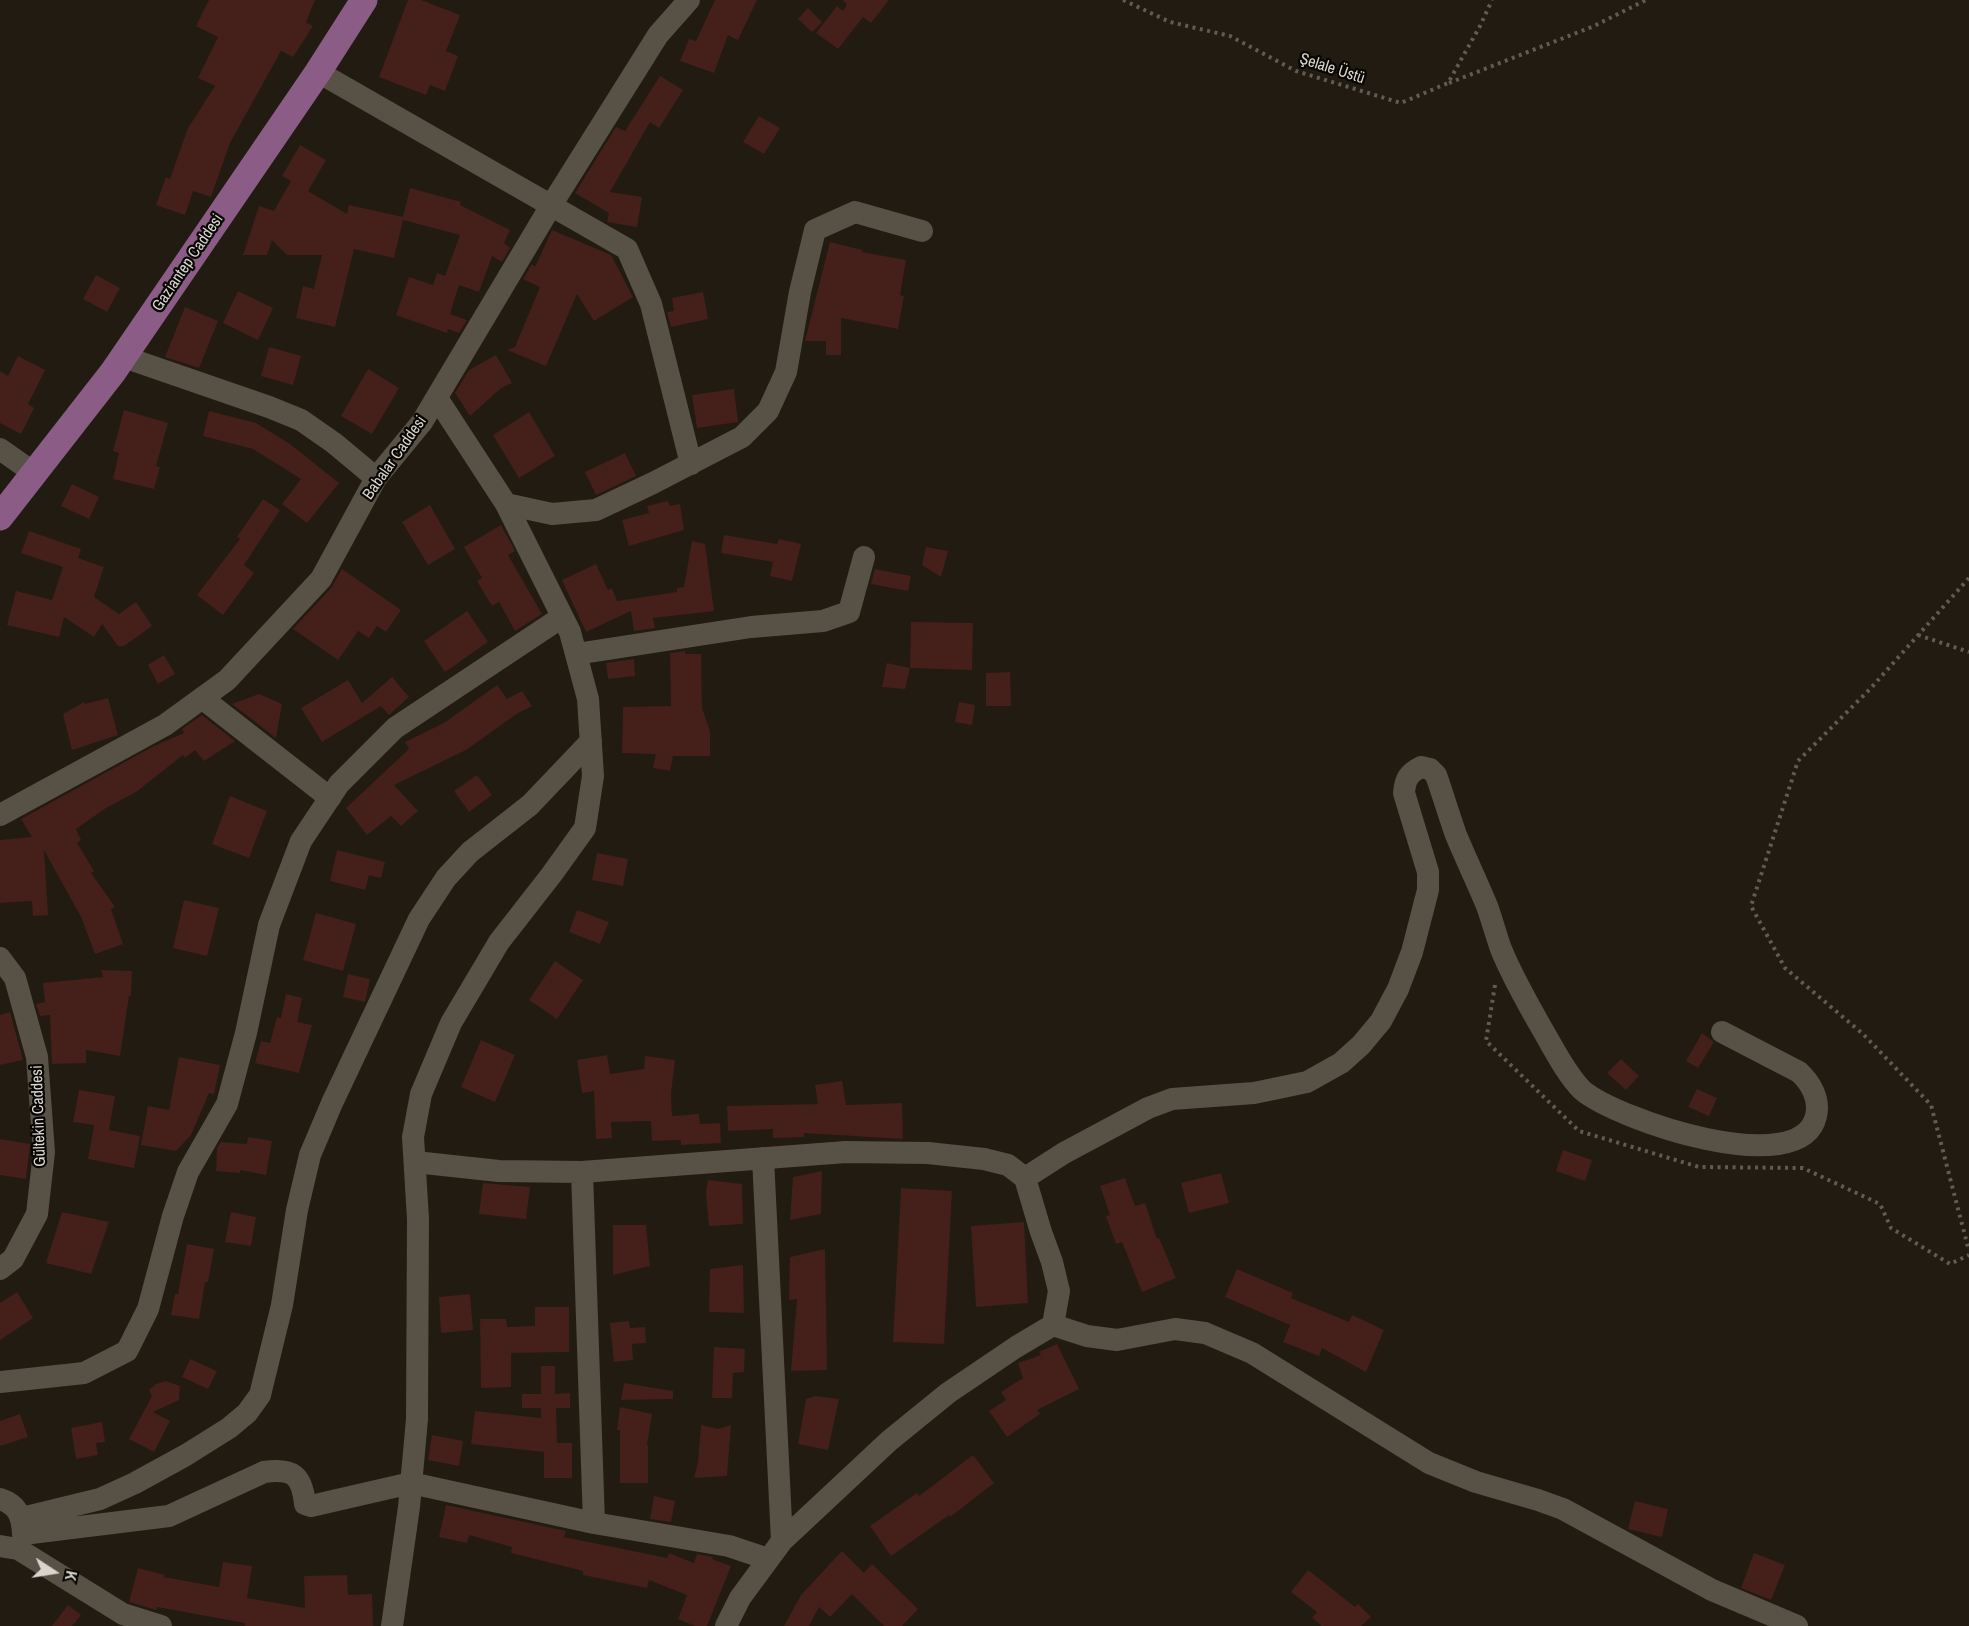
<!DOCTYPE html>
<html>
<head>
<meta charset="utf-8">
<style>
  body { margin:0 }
  #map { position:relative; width:1969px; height:1626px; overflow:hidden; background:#211b11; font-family:"Archivo Narrow",sans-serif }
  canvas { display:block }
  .north { position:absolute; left:24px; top:1542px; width:60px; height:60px; -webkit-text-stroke:4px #080603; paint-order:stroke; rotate:102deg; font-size:16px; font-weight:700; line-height:24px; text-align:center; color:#d9d5ce }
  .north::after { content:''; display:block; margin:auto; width:21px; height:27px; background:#d9d5ce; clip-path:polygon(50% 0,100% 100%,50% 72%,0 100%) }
</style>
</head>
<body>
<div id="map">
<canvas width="1969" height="1626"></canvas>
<div class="north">K</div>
</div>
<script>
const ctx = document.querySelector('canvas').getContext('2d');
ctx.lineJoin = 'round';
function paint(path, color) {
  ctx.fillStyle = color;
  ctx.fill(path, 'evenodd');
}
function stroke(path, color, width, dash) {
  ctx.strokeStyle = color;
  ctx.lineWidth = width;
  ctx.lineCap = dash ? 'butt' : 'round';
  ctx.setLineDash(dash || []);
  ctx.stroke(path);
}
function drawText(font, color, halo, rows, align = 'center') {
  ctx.font = font + ' "Archivo Narrow",sans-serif';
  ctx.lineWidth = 4.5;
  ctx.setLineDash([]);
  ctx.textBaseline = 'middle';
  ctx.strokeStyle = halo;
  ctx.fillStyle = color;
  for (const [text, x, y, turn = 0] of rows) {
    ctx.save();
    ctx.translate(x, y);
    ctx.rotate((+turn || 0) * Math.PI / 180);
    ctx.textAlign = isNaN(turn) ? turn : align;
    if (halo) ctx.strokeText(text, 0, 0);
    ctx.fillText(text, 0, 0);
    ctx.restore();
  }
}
const building = new Path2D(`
  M209 0H315L306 22 313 26 293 57 281 51 230 143 211 197 193 191 185 215 156 205 166 177 170 179 188 128 215 86 198 78 218 37 196 26Z
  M408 0H421L460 15 446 51 458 56 445 91 430 85 426 95 379 77Z
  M715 0H757L738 40 728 35 714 73 680 61 689 39 696 41Z
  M842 0H889L871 23 863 17 838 49 816 33 837 6 843 11 847 4Z
  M808 8 822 22 812 32 798 19Z
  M660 76 683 90 659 128 650 122 610 192 642 197 637 227 607 222 609 213 575 193 616 127 625 131Z
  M759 116 780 128 764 154 743 142Z
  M300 145 326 160 308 191 347 214 349 205 403 217 410 188 461 202 460 205 510 230 504 243 510 248 502 262 492 256 479 292 459 285 450 314 467 320 459 333 448 329 447 333 396 315 409 277 433 285 437 273 445 276 460 235 403 220 394 258 354 249 335 327 296 318 303 286 314 289 322 255H287L272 240 267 255H243L259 206 274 211 291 181 282 176Z
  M552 230 611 255 633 297 594 321 577 294 546 366 507 350 515 347 540 287 523 279 532 264 535 267Z
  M830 242 862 250V252L906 260 900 295 904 296 898 329 841 318V355H826V341H805Z
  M96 275 120 288 107 312 83 299Z
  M238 291 273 308 258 340 223 323Z
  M703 292 708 319 671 327 667 312 674 311 672 298Z
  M185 307 218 321 199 368 165 357Z
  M269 347 301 356 293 385 261 376Z
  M496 355 512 383 501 388 470 416 455 393 469 370Z
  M18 356 45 370 28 404 34 408 21 434 0 423V371L8 376Z
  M368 369 399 388 372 434 341 416Z
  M734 389 738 422 697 428 692 395Z
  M124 410 168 423 156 466 160 467 154 489 113 479 119 453 113 451Z
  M209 411 256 423 290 444 339 483 307 523 282 504 301 479 253 449 203 436Z
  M529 412 555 456 519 478 493 435Z
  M625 453 636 476 596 495 585 472Z
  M72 484 99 497 89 519 61 506Z
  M263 499 280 510 244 565 254 573 223 615 197 595 240 539 237 537Z
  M668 501 670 506 680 504 684 530 629 546 622 520 649 513 647 506Z
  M430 505 455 549 428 565 402 522Z
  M501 525 515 551 508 555 542 614 515 631 499 602 492 606 477 581 482 578 464 547Z
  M29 531 81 549 78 558 104 567 94 597 119 614 136 602 152 626 124 646H118L102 624 94 637 64 617 59 637 7 625 16 591 52 600 63 567 21 553Z
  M724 535 777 544 779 539 801 544 792 581 770 576 773 562 721 553Z
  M692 541 705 544 714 611 653 618 655 628 634 631 631 611 586 632 562 580 596 564 608 590 612 588 617 601 677 592V588L684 587Z
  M926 547 948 551 941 577 922 565Z
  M342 569 401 610 386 632 377 626 369 638 358 631 338 660 293 629 331 588Z
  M875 569 911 576 908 591 871 584Z
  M467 611 488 642 445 672 424 641Z
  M911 622 973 623 972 670 910 668Z
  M685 651V654H701L702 708 710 731V756H673L670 771 653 768 656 754 622 753 623 707 671 706 670 653Z
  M164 655 175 674 158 684 148 665Z
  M634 659 635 676 608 679 606 663Z
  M887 663 910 668 905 689 882 687Z
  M1010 672 1011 706H986V673Z
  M392 677 409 697 389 715 381 706 322 742 301 708 348 680 362 703Z
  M497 685 507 699 522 691 532 706 518 713 466 750 394 785 418 811 401 826 391 816 367 835 346 808 409 749 405 742 444 723Z
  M259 694 282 704 276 738 232 704Z
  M108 698 118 735 72 750 63 714 84 702 85 704Z
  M959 702 975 705 972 725 955 722Z
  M202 715 235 741 204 761 195 750 185 758 183 755 136 792 106 808 76 829 81 840 77 843 94 871 91 873 115 907 111 909 123 944 95 954 81 917 44 850 48 915 33 916 32 901 0 903V840L32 837 21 819 154 746 184 733 182 729Z
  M477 775 492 795 469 812 454 791Z
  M230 796 267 811 249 858 212 844Z
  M337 850 385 862 381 878 369 875 365 890 330 881Z
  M597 853 628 859 623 886 592 880Z
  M184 900 219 908 207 956 173 948Z
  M577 910 609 922 600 944 569 932Z
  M316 913 356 924 343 971 303 960Z
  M555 961 583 980 557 1019 529 1000Z
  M101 970 132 971 131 996H129L120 1056 86 1050V1063L52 1064 50 1015 40 1016 36 1004 45 1002 43 983 103 977Z
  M348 974 370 979 365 1002 343 997Z
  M286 994 302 998 297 1022 312 1025 299 1073 255 1063 261 1041 270 1043 277 1017 281 1018Z
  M10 1012 23 1060 0 1065V1015Z
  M1702 1033 1714 1042 1698 1068 1686 1061Z
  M481 1040 515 1055 495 1102 461 1087Z
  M607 1055 610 1074 644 1069 645 1056 675 1060 671 1093 672 1116 699 1114 700 1124 720 1123 721 1143 681 1145V1140L652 1141 651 1121 611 1122 612 1138 596 1139 594 1091 582 1093 577 1060Z
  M179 1057 220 1065 214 1094 209 1093 191 1135 176 1151 141 1145 148 1106 169 1110Z
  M1621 1059 1639 1076 1626 1090 1607 1073Z
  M842 1081 846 1105 902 1103 903 1139 804 1133V1137L773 1138V1129L728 1131 727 1106 818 1104 815 1085Z
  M1697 1089 1717 1098 1709 1116 1688 1107Z
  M79 1090 115 1096 109 1130 140 1136 134 1168 88 1159 94 1125 73 1122Z
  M248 1137 272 1141 266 1175 240 1170V1173L216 1171 217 1148 221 1142 247 1144Z
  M0 1139 30 1144 26 1179 0 1175Z
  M1563 1150 1592 1160 1585 1181 1556 1171Z
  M822 1171 821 1214 790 1220 793 1177Z
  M1221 1173 1229 1203 1189 1213 1181 1183Z
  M1125 1178 1135 1206 1145 1203 1157 1239 1159 1238 1176 1278 1142 1292 1122 1242 1116 1244 1106 1216 1110 1215 1100 1186Z
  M708 1180 742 1184 743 1224 709 1226 706 1193Z
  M483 1183 530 1187 526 1219 479 1214Z
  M901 1188 952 1191 944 1344 893 1342Z
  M62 1212 109 1222 91 1274 46 1263Z
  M231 1212 256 1217 251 1246 225 1242Z
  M1024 1222 1028 1303 976 1307 971 1226Z
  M613 1225H646L650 1266 613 1275Z
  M187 1244 214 1249 208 1282H205L199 1319 171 1315 175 1294H178Z
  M825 1249 827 1370 791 1371 797 1299 789 1300 790 1257Z
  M743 1265 744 1313 709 1312 710 1269Z
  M1237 1269 1293 1293 1291 1298 1349 1322 1352 1315 1384 1330 1366 1372 1322 1348 1319 1356 1283 1342 1290 1325 1225 1297Z
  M17 1292 33 1318 0 1340V1303Z
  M470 1294 473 1330 441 1333 439 1297Z
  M535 1307H569V1352L511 1353V1387L481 1388 480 1319H506L507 1327 535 1326Z
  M629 1321 630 1328 645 1327 646 1343 632 1344 633 1360 614 1362 610 1323Z
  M1057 1344 1079 1389 1037 1410 1040 1414 1007 1437 989 1411 1006 1400 1001 1392 1023 1378 1018 1363 1041 1355 1039 1352Z
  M714 1347 745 1349 744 1372 733 1373 732 1398H712Z
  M190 1359 217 1371 208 1389 182 1377Z
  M541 1366H555V1394L570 1393V1408H556L557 1443H572V1478H544V1452L471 1444 475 1411 541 1418V1408H522V1394H541Z
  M166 1381 180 1386 179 1400 153 1412 170 1421 154 1452 129 1439 152 1396 149 1390 156 1384Z
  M624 1383 673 1391V1399L621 1400Z
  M815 1396 839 1399 828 1450 798 1444 806 1399Z
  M620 1407 652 1414 647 1445H648V1483H620V1430H617Z
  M20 1414 28 1437 0 1446V1421Z
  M102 1422 105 1442 96 1443 98 1455 76 1459 71 1428Z
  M701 1425 718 1429 731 1425 727 1476 694 1478 698 1462Z
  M432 1435 463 1441 459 1466 428 1460Z
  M973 1455 994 1483 950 1517 949 1515 891 1556 870 1526 917 1493 919 1496Z
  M654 1496 675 1501 671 1522 650 1519Z
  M1635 1501 1668 1509 1662 1537 1628 1529Z
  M446 1505 566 1531 564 1537 667 1558 669 1553 694 1563 697 1554 713 1557 712 1559 731 1566 707 1626H695L678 1619 687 1595 649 1580 647 1588 583 1575V1571L511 1553 512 1547 469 1535 467 1543 439 1537Z
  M842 1551 864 1573 872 1564 918 1609 902 1626H884L852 1594 830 1617 819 1607 809 1626H784L801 1595Z
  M1754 1553 1785 1565 1771 1600 1741 1588Z
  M223 1562 252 1566 247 1598 305 1608 304 1576 347 1575 348 1595 372 1594 373 1626H245V1623L157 1607 156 1610 129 1602 138 1568 165 1575 164 1577 219 1587Z
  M1308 1570 1355 1607 1358 1604 1371 1617 1361 1626H1322L1312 1618 1317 1612 1291 1592Z
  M68 1605 81 1615 72 1626H52Z`);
const path = new Path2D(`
  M1123 0 1170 22 1230 36 1296 71 1401 103 1448 83 1480 26 1492 0
  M1449 83 1594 26 1646 0
  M1969 578 1871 688 1798 761 1751 906 1785 968 1863 1034 1931 1105 1969 1251
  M1918 635 1969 652
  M1495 985 1486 1041 1579 1131 1699 1167 1803 1168 1880 1204 1891 1228 1950 1264 1969 1255`);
const minor = new Path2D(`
  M318 72 627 249 651 304 691 464
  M124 357 269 407 301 420 334 443 376 478
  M0 449 34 473
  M506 504 552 514 596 510 653 483 742 437 768 411 786 372 800 292 815 230 855 212 922 231
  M576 654 751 627 823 621 849 612 864 557
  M202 698 330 798
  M0 815 165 725 227 680 321 579 376 478 422 422 552 204 658 35 689 0
  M0 958 15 978 37 1057 44 1152 37 1214 13 1259 0 1269
  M763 1158 782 1541
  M415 1162 499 1171 582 1172 846 1152 928 1153 984 1159 1008 1165 1025 1178 1041 1232 1052 1262 1059 1291 1053 1325
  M582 1172 594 1523
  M1025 1178 1064 1153 1148 1108 1172 1099 1254 1093 1307 1082 1341 1063 1361 1045 1381 1021 1398 989 1412 952 1428 890V872L1404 793C1405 779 1409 773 1421 767L1430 769 1436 775C1443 795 1449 815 1456 835 1466 859 1477 882 1487 906 1492 920 1496 935 1501 949 1514 981 1532 1011 1549 1041 1558 1057 1569 1077 1582 1090 1617 1120 1801 1182 1816 1116 1820 1099 1811 1083 1799 1072L1722 1032
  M0 1382 84 1373 127 1351 148 1309 173 1216 188 1172 227 1104 246 1033 269 925 301 841 339 784 395 728 562 617
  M0 1499C18 1505 22 1516 23 1533
  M22 1518 100 1499 135 1483 186 1455 229 1428 247 1413 260 1395 282 1305 297 1210 310 1155 332 1103 419 919 446 878 470 852 530 805 591 741
  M23 1534 169 1516 264 1472C293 1468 302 1475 305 1504L311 1506 411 1483 594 1523 729 1546 768 1559
  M0 1546 18 1549 123 1614 161 1626
  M392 1626 409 1507 417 1419 418 1219 413 1137 421 1094 451 1023 499 942 552 874 585 828 593 776 588 699 570 632 506 504 437 398
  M726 1626 740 1598 782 1541 889 1441 948 1393 1016 1347 1053 1325 1087 1336 1117 1340 1175 1329 1205 1333 1252 1353 1429 1463 1476 1482 1538 1500 1563 1509 1712 1590 1797 1626`);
const major = new Path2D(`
  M0 517 113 372 318 72 364 0`);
const streetNames = [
  ["Şelale Üstü",1332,69,18],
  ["Gaziantep Caddesi",188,263,-56],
  ["Babalar Caddesi",395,458,-55],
  ["Gültekin Caddesi",39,1116,-92]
];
paint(building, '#451f1a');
stroke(path, '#615c53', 4, [3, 4.5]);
stroke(minor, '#585145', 22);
stroke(major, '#8a5c86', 27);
drawText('16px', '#d9d5ce', '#080603', streetNames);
</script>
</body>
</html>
